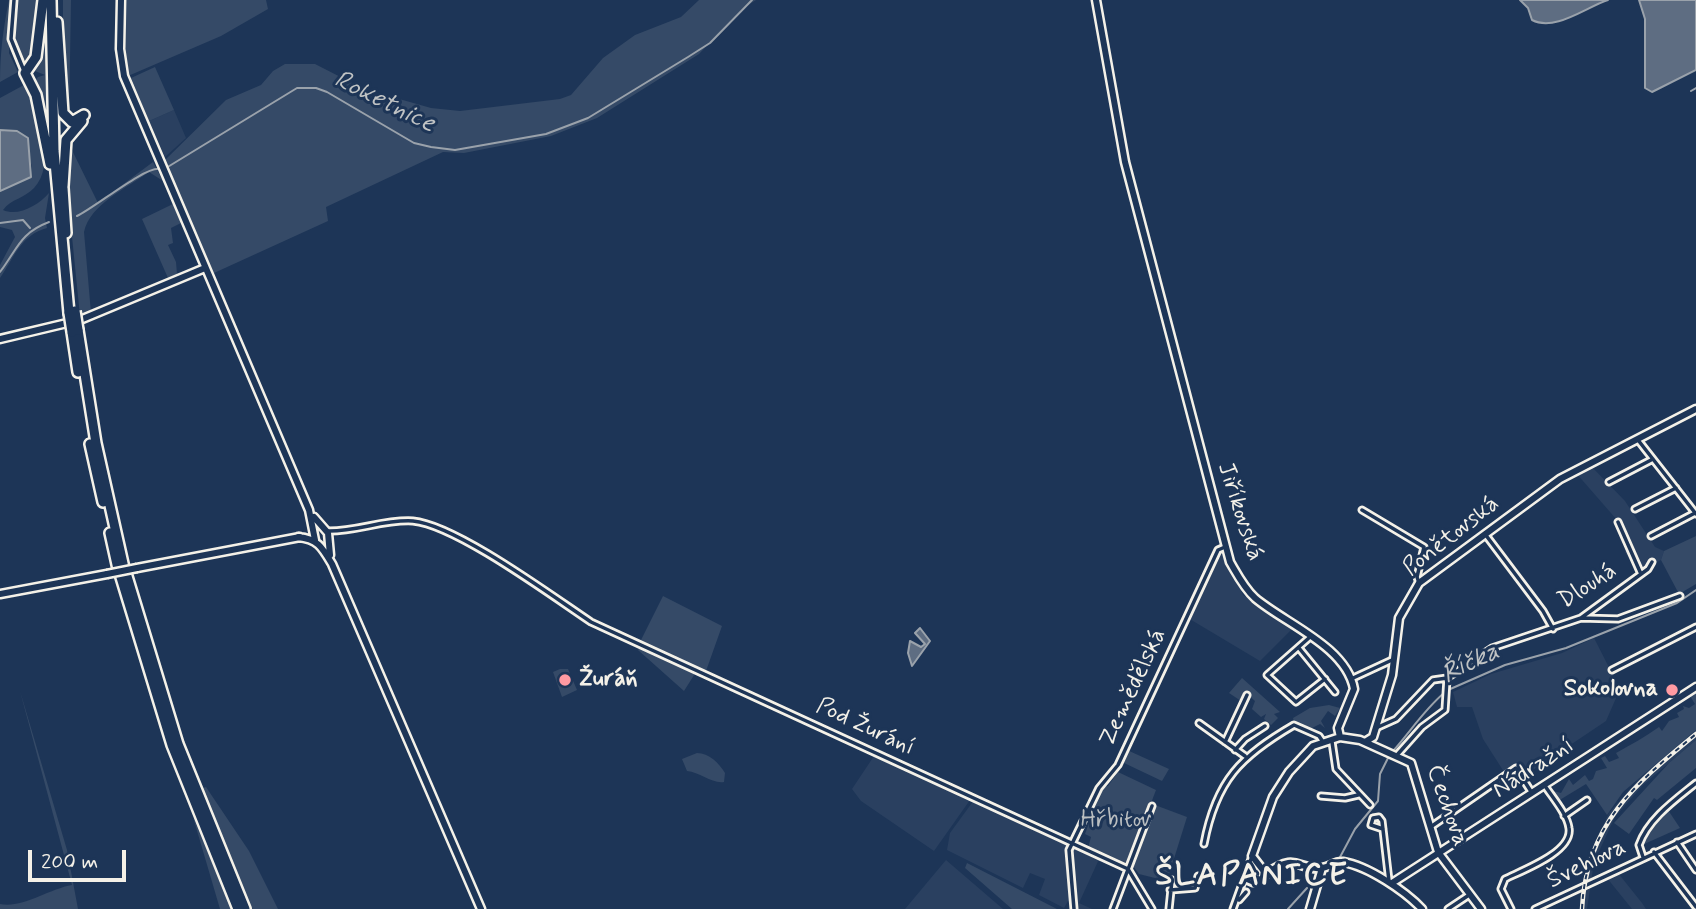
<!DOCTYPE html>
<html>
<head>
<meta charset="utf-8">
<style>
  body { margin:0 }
  #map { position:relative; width:1696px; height:909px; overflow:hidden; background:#1d3557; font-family:Mynerve,sans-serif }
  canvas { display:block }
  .scale { position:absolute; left:28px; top:850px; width:98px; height:32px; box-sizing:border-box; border:4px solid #f4f1e8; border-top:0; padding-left:9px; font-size:21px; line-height:24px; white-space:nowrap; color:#f4f1e8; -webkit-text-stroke:5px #1d3557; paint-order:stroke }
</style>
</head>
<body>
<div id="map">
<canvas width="1696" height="909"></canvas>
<div class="scale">200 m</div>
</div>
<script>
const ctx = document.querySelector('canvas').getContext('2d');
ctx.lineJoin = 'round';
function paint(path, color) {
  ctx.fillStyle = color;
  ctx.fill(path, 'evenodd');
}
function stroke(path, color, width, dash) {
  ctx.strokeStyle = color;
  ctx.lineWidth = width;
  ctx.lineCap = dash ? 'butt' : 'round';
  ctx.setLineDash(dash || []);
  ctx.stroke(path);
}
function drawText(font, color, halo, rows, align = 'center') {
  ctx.font = font + ' Mynerve,sans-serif';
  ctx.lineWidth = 6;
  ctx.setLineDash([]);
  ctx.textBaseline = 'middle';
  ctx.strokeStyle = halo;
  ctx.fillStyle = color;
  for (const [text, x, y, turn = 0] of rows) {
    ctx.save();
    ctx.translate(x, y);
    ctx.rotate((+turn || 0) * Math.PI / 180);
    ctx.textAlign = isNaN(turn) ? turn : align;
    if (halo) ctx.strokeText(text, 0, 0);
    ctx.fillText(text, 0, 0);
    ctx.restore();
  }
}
const built = new Path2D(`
  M174 110 186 138 165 157 149 121Z
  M1591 466 1625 501 1655 547 1664 551 1661 560 1638 572 1625 552 1630 542 1624 528 1576 473Z
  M1221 549 1243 595 1293 628 1260 661 1188 618Z
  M1594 638 1620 689 1606 721 1521 778 1515 768 1506 775 1483 739 1472 707H1457L1453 692 1491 674 1562 653Z
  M1696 730V740L1643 785 1615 817 1594 862 1587 909H1580L1587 860 1609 813 1638 780Z
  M874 756 970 800 934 851 861 801 852 789Z
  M974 800 1100 857 1079 903 1092 909H1077L1075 899 1068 901 1064 908 1039 895 1045 879 1030 873 1023 888 947 850 950 833Z
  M946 860 1003 909H905Z
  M1618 873 1642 903 1646 909H1632L1607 878Z`);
const green = new Path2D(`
  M9 0H12L9 53 18 72 0 82C0 53 3 29 9 0Z
  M19 0H42L34 57 28 63C10 49 17 20 19 0Z
  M63 0H71L69 119 63 106Z
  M127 0H266L268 9 221 36 128 76 125 47Z
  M699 0H756L742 9 699 54 597 118 551 136 464 153 443 152 326 207 328 221 214 273 163 162 226 100 261 85 273 71 285 64H315L364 89 431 108 460 111 560 99 571 95 603 58 635 35 681 17Z
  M42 27 45 28 46 121 33 83 38 77 45 75 35 71Z
  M155 67 174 110 149 121 131 78Z
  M24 85 31 88C37 117 57 164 34 188 25 198 11 199 3 210 18 217 39 205 49 193L45 218 47 228C21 235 15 256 0 278V265L15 237 12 230 0 227V191L31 177 32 166 17 131 0 130V98Z
  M68 142 98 203 153 162 163 181 149 172C127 188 90 204 84 232L91 313 80 316 69 207Z
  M173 204 181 223 171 228 173 243 168 245 176 262 177 274 168 278 142 219Z
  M1696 536V584L1679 594 1661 560 1664 551Z
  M663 596 722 626 706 671 640 642Z
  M641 646 696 672 684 691 638 650Z
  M560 669H568L577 690 562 697 553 672Z
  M1242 678 1280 712 1274 714 1278 718 1271 725 1264 719 1266 714 1261 717 1252 709 1255 701 1245 692 1241 701 1229 693Z
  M20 691 67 850 78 909H0V904C21 909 49 889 72 885Z
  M1696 692V730L1623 792 1607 815 1586 784 1558 801 1553 791 1561 793 1569 779 1573 785 1585 775 1589 781 1593 779 1596 771 1607 768 1601 758 1605 756 1609 762 1619 758 1616 753C1632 744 1645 737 1659 727L1662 731 1669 721 1679 717 1677 713 1684 709 1683 706 1689 708 1695 704 1690 696Z
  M1329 705 1340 708 1335 716 1328 711 1321 721 1325 728 1320 724 1310 729 1294 722 1293 718 1310 708Z
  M1696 740V768L1657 800 1654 798 1629 834 1614 823 1669 763Z
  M1127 750 1169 769 1162 781 1122 762Z
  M697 753C709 753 719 763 725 773L724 782C712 784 700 772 687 771L682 759Z
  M1118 772 1156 790 1127 866 1088 848 1091 837 1085 834 1102 787 1108 786Z
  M206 787 249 851 278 909H250L200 789Z
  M1155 805 1187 817 1167 881 1139 874 1133 866Z
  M1668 810 1680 828 1642 845 1653 825Z
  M193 817 232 909H220Z
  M967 863 1057 909H1012L965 868Z`);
const water = new Path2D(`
  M1520 0H1608C1586 7 1555 32 1532 20L1528 8Z
  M1639 0H1696V70L1652 92 1645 88V19Z
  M0 130 17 131 28 138 31 177 0 191Z
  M920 628 930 641 912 666 908 653 910 641 921 647 925 644 915 633Z`);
const stream = new Path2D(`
  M1691 91 1696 88
  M166 168 297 88H316L327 92 414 143 431 147 455 150 546 134 588 118 688 57 710 43 752 0
  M77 216C96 207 145 166 160 169
  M0 223 23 220 30 228
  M0 272C18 248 20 233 49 222
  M1448 690 1505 665 1566 648 1677 603 1696 590
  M1393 751C1410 732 1424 710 1444 693
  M1339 859 1355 829 1378 801 1380 774 1389 756
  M1288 909 1307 888`);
const street = new Path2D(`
  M14 0 11 39 24 71
  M1638 440 1696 514
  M1609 482 1653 459
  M1635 509 1676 488
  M1362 510 1424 547 1417 577 1419 583
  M1618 522 1641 574
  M327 531C356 532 384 519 413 521 456 525 552 596 591 622L1128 869 1152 909
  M1485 534 1543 611 1553 629
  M1651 536 1695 513
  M1581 618 1618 619 1680 596
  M1310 637 1267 675 1296 702 1325 679
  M1299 648 1335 692
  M1612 670 1696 627
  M1351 679 1392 660
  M1199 723 1245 756
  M1376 728 1396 719 1433 680 1447 678 1492 648 1581 618 1648 569 1652 562
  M1225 742 1247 695
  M1332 742 1336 769 1370 805
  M1235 750 1245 739 1265 726
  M1397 755 1422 727 1445 710 1447 679
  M1321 796 1345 798 1358 795
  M1564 816 1587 800
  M1432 826 1516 768 1532 793
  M1383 829 1371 825 1373 818 1379 817 1382 821 1389 881
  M1677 842 1696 870
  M1204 844C1216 780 1241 756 1294 725L1319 736 1323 742
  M1654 852 1696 907
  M1643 857 1639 845C1648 819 1675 800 1696 783
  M1246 880 1253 883 1266 874
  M1170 890 1195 888 1198 876
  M1239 900 1246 892
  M1074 909 1069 850 1099 788 1118 765 1218 550 1225 547
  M1113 909 1152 806
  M1169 909 1172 880
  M1233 909 1252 856
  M1448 909 1469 895
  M1511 909 1501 889 1505 879C1523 870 1573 852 1569 828 1567 814 1553 798 1545 786
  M1535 909 1696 834`);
const secondary = new Path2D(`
  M121 0 120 49 124 76 309 510 315 540
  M1096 0 1125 162 1230 562C1237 574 1244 588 1255 598 1284 623 1346 646 1354 689L1338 728 1340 737
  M80 320 205 268
  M0 339 67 323
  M314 517 328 533 330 555
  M298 537C318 539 322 547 332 564L481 909
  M137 568 300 537
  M0 594 107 574
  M1365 742 1373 737 1392 675 1399 618 1419 583 1560 479 1696 409
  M1392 883 1696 687
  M1310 909 1322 868
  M1422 909C1405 891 1368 866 1343 862 1335 861 1330 867 1322 868 1297 871 1298 851 1266 874L1252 856 1273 797 1289 772 1313 746 1340 737 1360 740 1411 763 1438 852 1481 909`);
const highway = new Path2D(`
  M43 0 36 57 25 73 36 95 50 164
  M51 0 54 151 69 313
  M57 22 63 113 72 122 84 115
  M63 186 66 140 82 121
  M63 188 66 233
  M78 330 96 443 124 568
  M72 332 78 372
  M90 444 103 502
  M110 533 118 569
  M126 573 178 744 245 909
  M120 574 172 745 238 909`);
const rail = new Path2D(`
  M1582 909C1586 824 1635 784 1696 734`);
const secondaryBridge = new Path2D(`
  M107 574 137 568`);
const highwayBridge = new Path2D(`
  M75 311 78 330
  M69 313 72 332`);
const markers = [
  [565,680,7,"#ff9aa2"],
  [1672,690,7,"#ff9aa2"]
];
const streetNames = [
  ["Jiříkovská",1239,512,72],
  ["Ponětovská",1452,537,-38],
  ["Dlouhá",1588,587,-33],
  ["Zemědělská",1134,688,-65],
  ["Pod Žurání",865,728,25],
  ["Nádražní",1534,769,-33],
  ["Čechova",1446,806,70],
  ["Švehlova",1587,865,-26]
];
const poiNames = [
  ["Žuráň",579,680],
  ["Sokolovna",1658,690,"right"]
];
const parkNames = [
  ["Hřbitov",1116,821]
];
const waterNames = [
  ["Roketnice",384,103,26],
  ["Říčka",1471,664,-25]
];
const districtNames = [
  ["ŠLAPANICE",1252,877]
];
paint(built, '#2a4060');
paint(green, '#354a67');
paint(water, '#5e6d82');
stroke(water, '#9aa2ab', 2);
stroke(stream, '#9aa2ab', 2);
stroke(street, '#f4f1e8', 9);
stroke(secondary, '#f4f1e8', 11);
stroke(highway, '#f4f1e8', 14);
stroke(street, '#1d3557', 3.5);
stroke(secondary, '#1d3557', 6);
stroke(highway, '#1d3557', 9);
stroke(rail, '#f4f1e8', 4.5);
stroke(rail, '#1d3557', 2, [5]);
stroke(secondaryBridge, '#f4f1e8', 11, []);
stroke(highwayBridge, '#f4f1e8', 14, []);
stroke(secondaryBridge, '#1d3557', 6);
stroke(highwayBridge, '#1d3557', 9);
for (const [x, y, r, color] of markers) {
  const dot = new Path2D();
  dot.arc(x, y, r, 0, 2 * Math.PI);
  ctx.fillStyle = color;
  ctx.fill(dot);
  stroke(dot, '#1d3557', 2.5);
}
drawText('24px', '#f4f1e8', '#1d3557', streetNames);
drawText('bold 24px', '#f4f1e8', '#1d3557', poiNames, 'left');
drawText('24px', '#bbbfc1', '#1d3557', parkNames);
drawText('italic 26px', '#c0c3c4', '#1d3557', waterNames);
ctx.letterSpacing = '2px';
drawText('bold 32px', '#f4f1e8', '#1d3557', districtNames);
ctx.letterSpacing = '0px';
</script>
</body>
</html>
